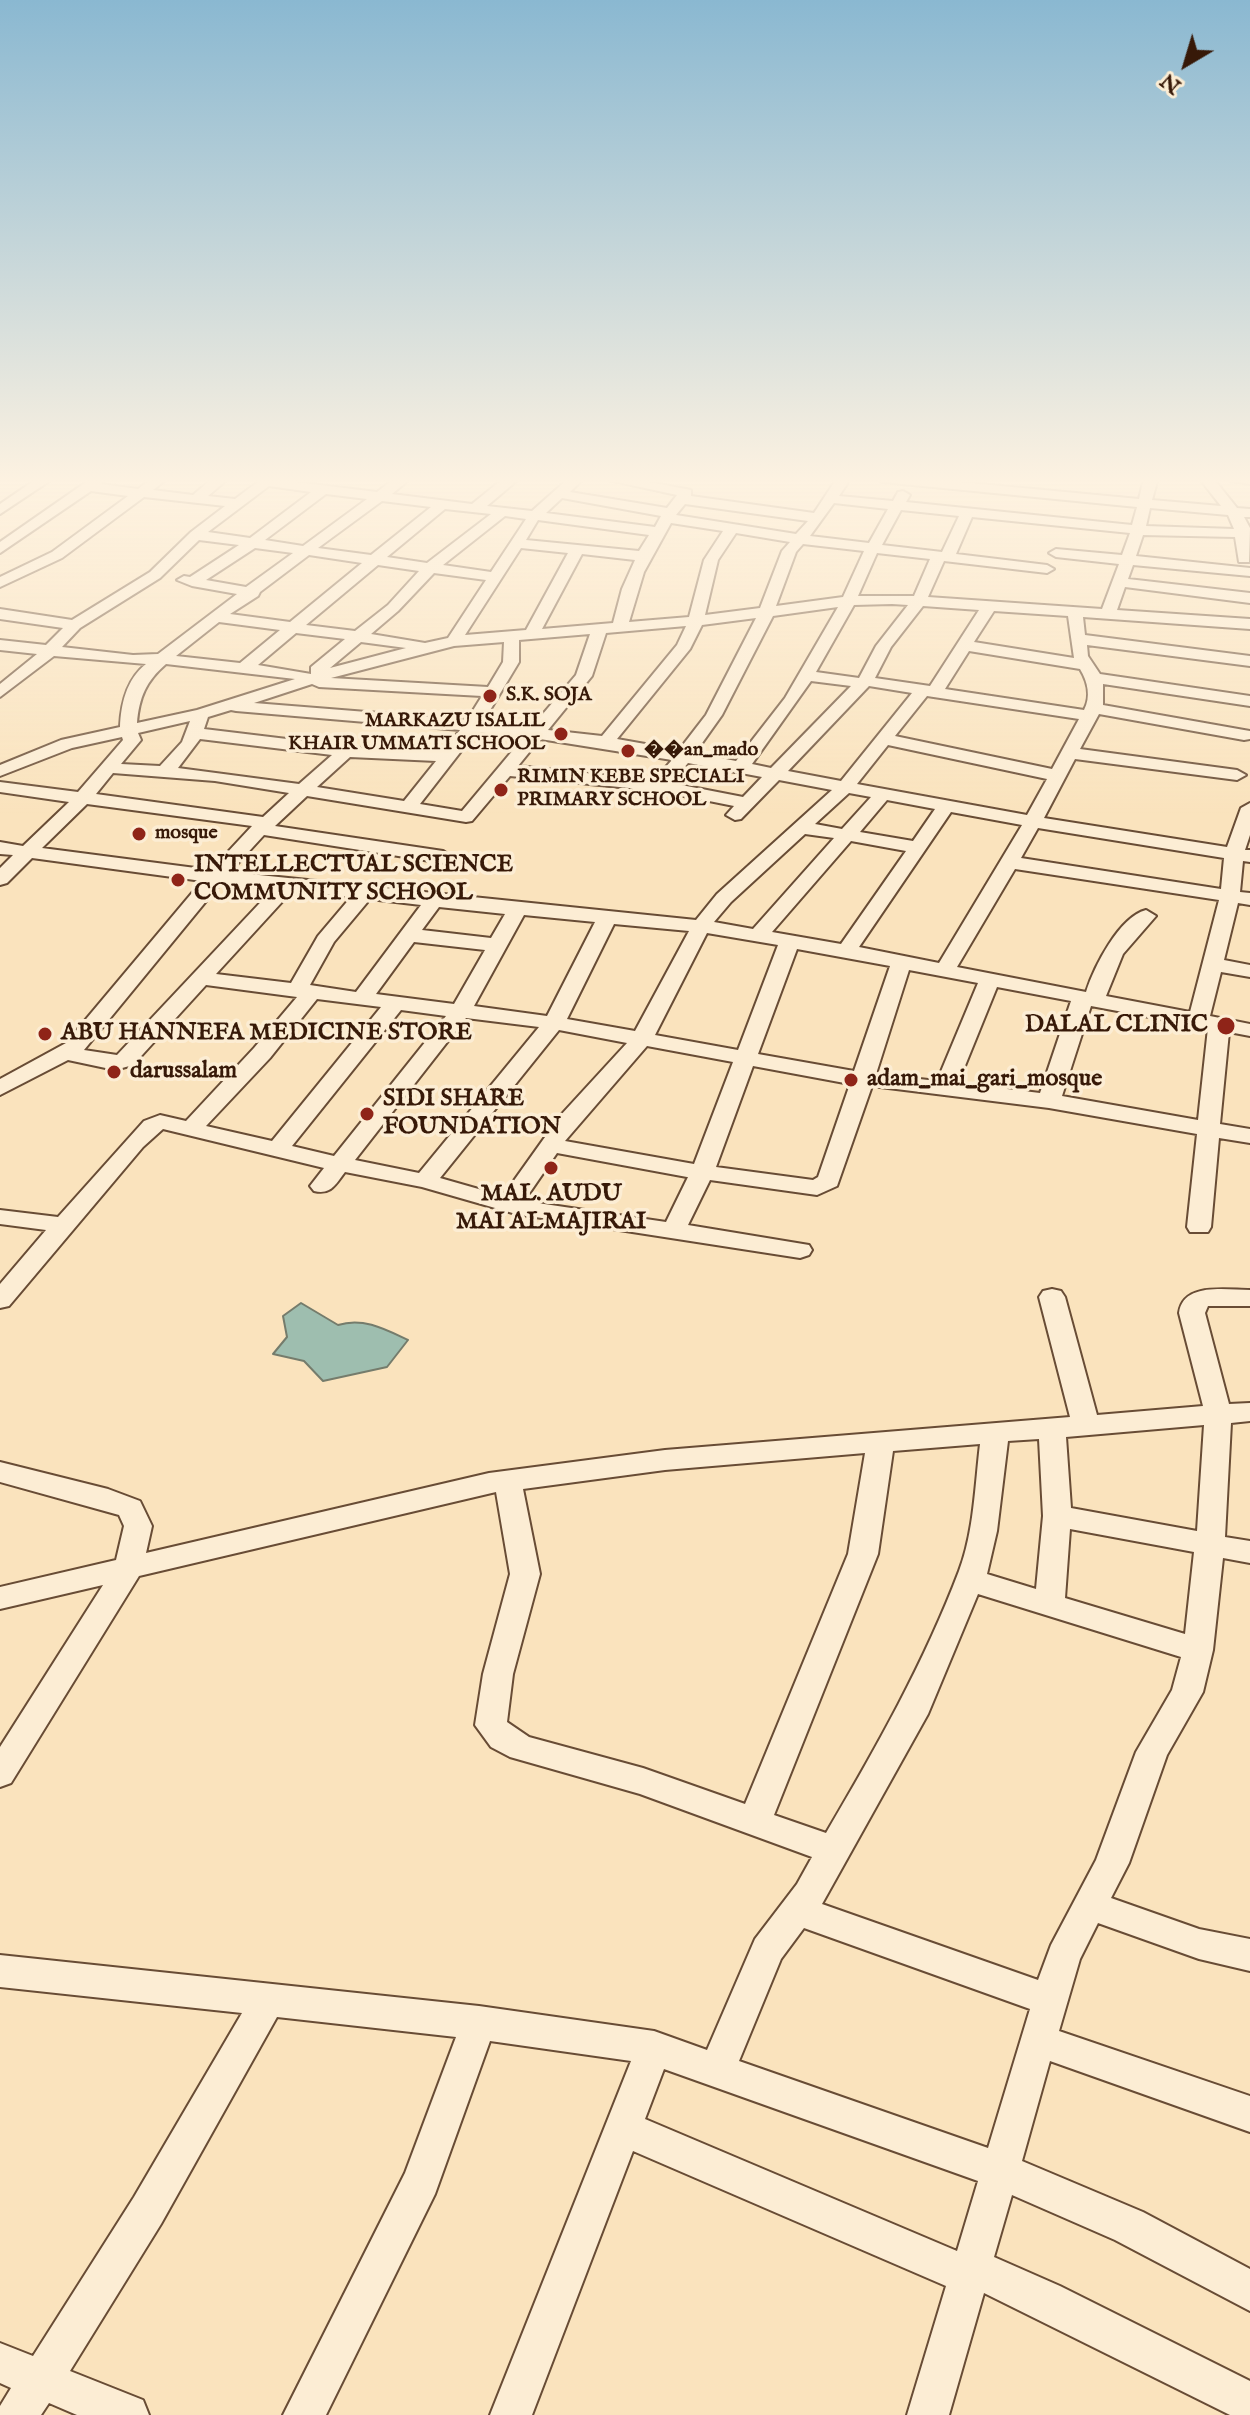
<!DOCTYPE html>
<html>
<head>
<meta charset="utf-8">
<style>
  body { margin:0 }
  #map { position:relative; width:1250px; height:2415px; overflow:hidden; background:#fae3bd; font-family:"IM FELL English",serif }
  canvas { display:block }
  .north { position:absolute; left:1146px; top:24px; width:80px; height:80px; -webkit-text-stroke:6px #fcedd4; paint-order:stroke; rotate:218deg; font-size:22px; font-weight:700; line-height:32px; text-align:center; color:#371908 }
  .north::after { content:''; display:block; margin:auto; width:28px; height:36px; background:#371908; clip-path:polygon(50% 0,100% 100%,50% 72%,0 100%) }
</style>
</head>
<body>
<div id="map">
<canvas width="1250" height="2415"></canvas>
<div class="north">N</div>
</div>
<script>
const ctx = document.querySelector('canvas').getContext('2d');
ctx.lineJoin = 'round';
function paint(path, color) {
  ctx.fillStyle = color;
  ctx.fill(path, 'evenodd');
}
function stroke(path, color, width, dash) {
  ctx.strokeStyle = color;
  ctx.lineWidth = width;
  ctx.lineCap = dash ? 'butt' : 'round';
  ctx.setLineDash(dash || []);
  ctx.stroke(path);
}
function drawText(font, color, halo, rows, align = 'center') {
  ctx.font = font + ' "IM FELL English",serif';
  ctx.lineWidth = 7;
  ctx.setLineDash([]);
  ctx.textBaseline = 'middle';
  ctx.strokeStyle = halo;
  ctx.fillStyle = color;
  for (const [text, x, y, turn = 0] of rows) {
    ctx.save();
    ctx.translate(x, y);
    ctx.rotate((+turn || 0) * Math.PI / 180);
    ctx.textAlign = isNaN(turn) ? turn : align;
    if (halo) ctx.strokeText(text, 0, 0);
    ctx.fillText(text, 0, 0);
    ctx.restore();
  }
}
const water = new Path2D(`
  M301 1303 338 1325C363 1317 385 1329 408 1340L387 1367 323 1381 304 1361 273 1354 287 1337 283 1316Z`);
const minor = new Path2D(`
  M38 478H54L0 514V504Z
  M92 478H108L101 484 138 489 152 478H168L153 490 193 495 213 478H229L208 496 235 499 263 478 377 492 395 478H411L392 494 472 504 504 478H520L487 506 532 511 569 478H584L570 492 667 508 677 495 599 478H628L691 490V496L814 513 837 478H851L839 496 893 501 898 492 903 491 910 495 906 502 1132 525 1137 507 882 482 875 478H917L1139 499 1144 478H1158L1152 500 1221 506 1199 478H1213L1237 508 1250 509V517H1244L1250 528 1249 562H1239L1235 537 1143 535 1136 556 1250 568V576L1133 565 1128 579 1250 593V603L1125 587 1117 610 1250 619V629L1083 617 1085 635 1250 656V666L1087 645 1088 656 1100 674 1250 696V706L1103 684V705L1244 730 1250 731V739L1244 740 1099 714 1080 749 1237 770 1246 775 1237 780 1075 759 1044 818 1227 847 1241 808 1250 803V835L1245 850H1250V862L1243 861 1240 892 1250 893V905L1238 903 1224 960 1250 965V977L1221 972 1210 1016 1250 1024V1036L1229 1032 1220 1124 1250 1129V1143L1219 1138 1211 1227 1208 1232H1190L1187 1227 1197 1134 1049 1108 872 1086 837 1186 817 1195 710 1180 688 1225 809 1245 812 1250 809 1255 800 1258 516 1214 422 1187 345 1172C335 1185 331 1195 314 1191L310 1186 324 1168 163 1129 143 1147 9 1306 0 1308V1284L46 1230 0 1224V1210L58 1217 144 1121 160 1115 186 1121 254 1048 297 997 206 985 133 1065 115 1070 68 1060 0 1095V1079L66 1043 202 881 32 858 7 883 0 885V868L13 855 0 854V842L23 846 69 802 0 792V782L78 792 123 740 122 737 72 748 0 776V765L61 740 120 727C121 704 126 680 146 664L54 656 0 697V684L37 654 0 650V640L46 645 63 628 0 619V609L72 620 150 572 191 532 225 506 144 497 62 558 0 587V577L52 552 128 496 91 491 0 553V542ZM269 486 311 492 250 538 208 532ZM326 494 367 499 303 546 265 540ZM562 498 661 516 655 527 546 513ZM382 501 431 507 371 555 318 548ZM834 503 888 509 869 543 810 536ZM685 504 808 521 796 534 676 515ZM1150 508 1228 515 1234 529 1146 526ZM445 509 491 514 427 563 387 557ZM901 510 959 516 942 552 882 545ZM505 516 526 519 491 572 443 565ZM972 517 1130 533 1122 555 1056 549 1049 553 1056 557 1119 564 1102 609 928 597 944 561 1047 573 1054 569 1047 565 956 554ZM538 520 649 535 639 551 526 540ZM671 523 723 531 704 560 689 617 629 622 644 572ZM736 533 790 542 782 551 760 608 705 615 718 560ZM199 540 239 545 190 577 184 576 177 580 192 586 237 594 158 654 133 655 62 647 80 628 160 578ZM803 544 864 551 843 597 776 606 796 552ZM255 548 293 553 246 587 206 580ZM521 548 568 553 526 630 465 635ZM877 553 930 559 914 596H858ZM582 554 635 560 622 589 613 623 542 629ZM309 555 362 563 290 622 230 614 258 596 260 592ZM378 565 419 571 388 605 355 631 306 625ZM434 573 486 580 448 638 425 643 371 634 398 611ZM892 604 908 605 876 646 859 678 816 672 854 605ZM923 606 979 610 930 686 875 678 891 647ZM838 607 785 698 736 761 695 753 722 715 773 616ZM994 611 1068 616 1074 658 974 642ZM756 618 706 715 679 750 617 739 690 649 702 625ZM219 622 280 630 240 663 176 656ZM686 626 677 645 602 736 548 730 592 676 606 633ZM296 633 345 639 311 667V674L258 665ZM590 634 576 675 531 728 483 722 519 662V640ZM361 642 406 648 330 668ZM504 642 503 662 488 687 331 678 454 646ZM969 651 1080 669C1088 682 1091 697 1084 710L945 689ZM166 664 295 679 197 710 137 723C139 698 146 681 166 664ZM811 681 851 686 771 768 752 764ZM312 684 319 687 482 696 467 720 254 703ZM869 686 912 693 841 781 788 771ZM927 696 1079 719 1052 769 895 736ZM231 710 236 711 460 730 444 751 378 750 204 729 208 717ZM190 721 182 742 160 766 121 764 141 740 138 733ZM476 732 524 737 462 811 420 804ZM200 739 332 755 299 784 178 768ZM540 739 672 760 654 780 518 766ZM888 745 1047 779 1027 815 857 784ZM350 757 436 761 404 801 317 787ZM688 763 762 777 743 797 671 783ZM113 773 215 781 289 793 263 817 96 794ZM510 776 659 791 734 806 726 815 735 820 741 819 779 780 832 790 717 894 696 920 230 872 264 835 443 863 450 861 452 857 443 851 275 826 307 796 466 822 472 821ZM849 793 871 797 842 829 815 824ZM887 800 935 809 913 841 860 832ZM87 804 252 826 211 870 42 848ZM951 812 1022 825 939 963 859 947ZM1038 828 1224 858 1221 889 1021 858ZM805 834 834 838 753 929 714 922 731 902ZM851 841 906 851 841 944 772 932ZM1015 869 1219 900 1190 1012 1106 996 1123 954 1156 916 1146 910C1119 917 1094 967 1086 992L957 967ZM221 883 273 889 117 1055 84 1050ZM292 891 351 897 318 936 291 983 216 974ZM370 899 421 905 356 992 310 985 334 942ZM439 907 505 914 491 938 422 930ZM524 915 595 922 547 1016 474 1006ZM614 924 689 931 635 1031 567 1019ZM707 933 778 945 738 1050 655 1035ZM414 942 485 950 454 1004 376 994ZM797 949 890 966 854 1071 758 1054ZM909 970 978 983 937 1081 876 1074ZM997 987 1071 1001 1040 1093 958 1083ZM317 999 381 1007 272 1141 206 1126 270 1058ZM1091 1006 1208 1028 1198 1120 1062 1096ZM401 1010 446 1016 334 1156 292 1146ZM466 1018 539 1027 419 1173 355 1160ZM559 1030 627 1043 560 1116 503 1196 440 1178ZM647 1046 733 1062 694 1164 565 1141ZM753 1066 850 1084 818 1177 813 1180 716 1167ZM557 1153 687 1177H688L666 1222 524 1201Z
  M1228 478H1250V484L1230 481Z
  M1052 1289 1061 1291 1065 1297 1097 1415 1203 1406 1179 1313C1183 1282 1226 1290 1250 1290V1306H1208L1205 1313 1229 1404 1250 1403V1421L1231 1423 1225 1537 1250 1541V1563L1223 1558 1213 1650 1203 1692 1167 1755 1129 1863 1111 1898 1199 1929 1250 1939V1971L1199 1959 1098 1923 1080 1959 1059 2031 1250 2096V2132L1050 2061 1022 2161 1143 2212 1250 2269V2311L1115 2240 1012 2195 994 2257 1060 2286 1250 2381V2415H1230L984 2293 949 2415H907L946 2286 633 2151 532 2415H490L631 2061 490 2041 435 2194 326 2415H283L405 2173 456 2037 277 2017 161 2224 70 2371 143 2400 149 2415H77L49 2403 41 2415H0V2406L11 2388 0 2383V2343L33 2356 134 2197 242 2013 0 1987V1955L479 2006 654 2031 707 2050 755 1939 797 1884 812 1857 640 1794 510 1757 491 1747 475 1725 483 1674 510 1574 496 1492 139 1576 11 1783 0 1787V1747L103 1585 0 1609V1587L116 1560 124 1526 119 1515 0 1482V1462L108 1489 140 1501 152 1526 146 1553 489 1473 665 1450 1070 1417 1039 1297 1043 1291ZM1204 1425 1197 1531 1071 1508 1066 1437ZM1039 1439 1043 1516 1036 1589 987 1574 997 1531 1008 1441ZM980 1444C975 1485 974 1532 959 1571 924 1663 876 1748 826 1833L774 1815 878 1554 893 1451ZM865 1453 848 1554 745 1804 643 1768 529 1737 507 1722 513 1674 540 1574 523 1489 665 1470ZM1070 1529 1194 1552 1185 1634 1065 1598ZM978 1594 1181 1657 1172 1690 1136 1752 1096 1860 1051 1945 1038 1980 822 1904 928 1714ZM804 1928 1030 2009 988 2148 739 2061 781 1959ZM664 2069 978 2181 957 2251 645 2119Z`);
const markers = [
  [490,696,8,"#8f2418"],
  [561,734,8,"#8f2418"],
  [628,751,8,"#8f2418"],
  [501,790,8,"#8f2418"],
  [139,834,8,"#8f2418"],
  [178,880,8,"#8f2418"],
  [1226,1026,10,"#8f2418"],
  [45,1034,8,"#8f2418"],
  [114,1072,8,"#8f2418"],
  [851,1080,8,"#8f2418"],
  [367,1114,8,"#8f2418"],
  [551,1168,8,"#8f2418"]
];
const farPoinames = [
  ["S.K. SOJA",506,696],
  ["MARKAZU ISALIL",545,722,"right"],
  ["KHAIR UMMATI SCHOOL",545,745,"right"],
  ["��an_mado",644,751],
  ["RIMIN KEBE SPECIALI",517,778],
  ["PRIMARY SCHOOL",517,801],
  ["mosque",155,834]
];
const poiNames = [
  ["INTELLECTUAL SCIENCE",194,866],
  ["COMMUNITY SCHOOL",194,894],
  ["DALAL CLINIC",1208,1026,"right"],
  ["ABU HANNEFA MEDICINE STORE",61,1034],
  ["darussalam",130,1072],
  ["adam_mai_gari_mosque",867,1080],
  ["SIDI SHARE",383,1100],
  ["FOUNDATION",383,1128],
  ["MAL. AUDU",551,1195,"center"],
  ["MAI ALMAJIRAI",551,1223,"center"]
];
paint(water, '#9ebeaf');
stroke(water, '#757c6c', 2);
stroke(minor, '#684c35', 4);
paint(minor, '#fcedd4');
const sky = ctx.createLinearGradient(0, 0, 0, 816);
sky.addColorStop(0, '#8ab8d1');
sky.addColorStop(0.59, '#fdf2e1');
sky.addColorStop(1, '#fdf2e100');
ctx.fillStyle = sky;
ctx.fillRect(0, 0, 1250, 816);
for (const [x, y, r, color] of markers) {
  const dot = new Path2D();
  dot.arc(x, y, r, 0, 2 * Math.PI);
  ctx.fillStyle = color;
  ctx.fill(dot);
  stroke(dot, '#fcedd4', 3);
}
drawText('bold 20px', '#371908', '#fcedd4', farPoinames, 'left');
drawText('bold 24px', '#371908', '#fcedd4', poiNames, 'left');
</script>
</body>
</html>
